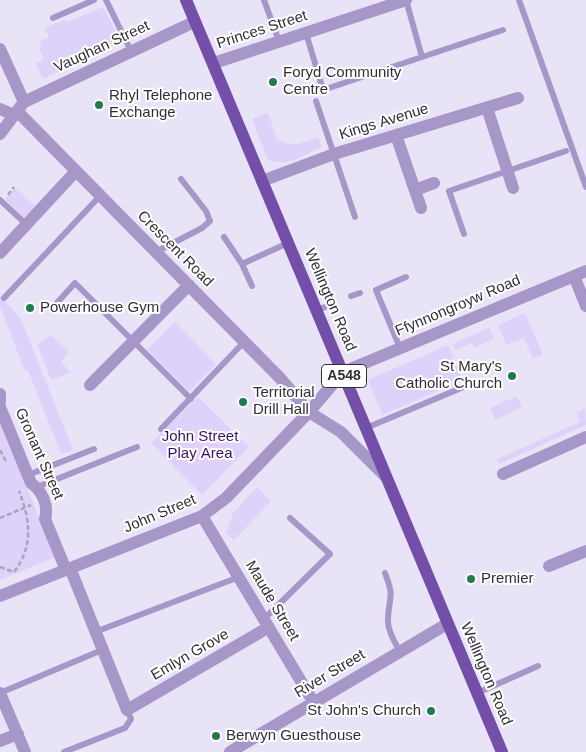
<!DOCTYPE html>
<html>
<head>
<meta charset="utf-8">
<style>
  body { margin:0 }
  canvas { display:block; background:#e9e3f7 }
</style>
</head>
<body>
<canvas width="586" height="752"></canvas>
<script>
const ctx = document.querySelector('canvas').getContext('2d');
ctx.lineJoin = 'round';
function paint(path, color) {
  ctx.fillStyle = color;
  ctx.fill(path, 'evenodd');
}
function stroke(path, color, width, dash) {
  ctx.strokeStyle = color;
  ctx.lineWidth = width;
  ctx.lineCap = dash ? 'butt' : 'round';
  ctx.setLineDash(dash || []);
  ctx.stroke(path);
}
function drawText(font, color, halo, rows, align = 'center') {
  ctx.font = font + ' Helvetica,sans-serif';
  ctx.lineWidth = 4;
  ctx.setLineDash([]);
  ctx.textBaseline = 'middle';
  ctx.strokeStyle = halo;
  ctx.fillStyle = color;
  for (const [text, x, y, turn = 0] of rows) {
    ctx.save();
    ctx.translate(x, y);
    ctx.rotate((+turn || 0) * Math.PI / 180);
    ctx.textAlign = isNaN(turn) ? turn : align;
    if (halo) ctx.strokeText(text, 0, 0);
    ctx.fillText(text, 0, 0);
    ctx.restore();
  }
}
const green = new Path2D(`
  M103 7 116 32 113 44 43 79 36 63 44 59 39 48 42 46 40 41 49 37 45 28 66 19 67 22Z
  M268 113 277 139C294 149 301 143 318 137L322 147C307 153 282 171 267 158L252 119Z
  M15 188 35 206 24 217 5 199Z
  M0 296 21 319 73 450 61 454 28 370 25 371 0 307Z
  M525 313 543 355 533 359 524 338 506 345 498 325Z
  M175 322 216 364 189 392 147 350Z
  M489 328 494 339 474 348 472 343 455 350 452 344Z
  M51 335 69 352 61 362 71 372 51 380 37 344Z
  M448 345 463 380 382 415 368 380Z
  M517 396 522 407 495 420 490 408Z
  M198 397 249 447 202 495 151 443Z
  M585 409 586 425 499 464 497 459 580 422 577 413Z
  M0 422 55 557 0 580Z
  M257 487 271 501 234 540 226 533 233 513Z`);
const path = new Path2D(`
  M8 195 14 187
  M0 450 6 461
  M0 518 31 505
  M0 567 14 572C34 546 30 519 19 491`);
const service = new Path2D(`
  M106 0 131 51
  M264 0 279 41
  M406 0 422 57
  M519 0 586 187
  M53 18 94 0
  M306 33 323 90 503 30
  M316 101 355 217
  M0 200 26 224
  M464 234 449 191 566 151
  M224 237 242 264 252 286
  M156 252 202 228 210 221 206 211 181 179
  M242 264 288 243
  M351 296 360 293
  M4 298 100 196
  M55 305 75 283 191 399
  M317 310 333 304
  M400 348 376 290 406 277
  M366 428 466 386
  M161 429 244 342
  M28 475 94 449
  M37 487 137 447
  M385 573C395 599 389 594 388 619 387 630 395 642 400 652
  M264 619 330 554 290 518
  M95 632 239 577
  M0 693 102 650
  M477 693 538 666
  M64 752 125 728 131 719 127 710`);
const minor = new Path2D(`
  M0 49 24 102
  M214 63 406 0
  M487 108 513 188
  M0 109 14 115
  M17 111 280 378 309 412 341 432 385 476
  M0 134 24 102 194 22
  M396 135 421 208
  M262 181 334 154 518 98
  M415 190 434 183
  M0 253 76 171
  M574 276 586 306
  M90 385 189 285
  M0 394V402
  M0 407 31 483C42 491 49 505 45 519L66 570
  M503 474 586 437
  M202 516 314 703
  M549 566 586 551
  M70 568 127 710 269 627
  M0 596 202 516 226 498 309 412 343 372 586 271
  M0 693 25 752
  M0 741 18 734
  M230 752 447 624`);
const primary = new Path2D(`
  M186 0 502 752`);
const markers = [
  [273,82,5,"#217b50"],
  [99,105,5,"#217b50"],
  [30,308,5,"#217b50"],
  [512,376,5,"#217b50"],
  [243,402,5,"#217b50"],
  [471,579,5,"#217b50"],
  [431,711,5,"#217b50"],
  [216,736,5,"#217b50"]
];
const shields = [
  [344,376,45]
];
const shieldNames = [
  ["A548",344,376]
];
const streetNames = [
  ["Princes Street",262,30,-18],
  ["Vaughan Street",102,47,-25],
  ["Kings Avenue",384,122,-17],
  ["Crescent Road",175,249,45],
  ["Wellington Road",330,300,67],
  ["Ffynnongroyw Road",458,306,-23],
  ["Gronant Street",39,454,66],
  ["John Street",160,514,-23],
  ["Maude Street",272,601,59],
  ["Emlyn Grove",190,655,-30],
  ["River Street",330,674,-31],
  ["Wellington Road",486,674,67]
];
const poiNames = [
  ["Foryd Community",283,73],
  ["Centre",283,90],
  ["Rhyl Telephone",109,96],
  ["Exchange",109,113],
  ["Powerhouse Gym",40,308],
  ["St Mary's",502,367,"right"],
  ["Catholic Church",502,384,"right"],
  ["Territorial",253,393],
  ["Drill Hall",253,410],
  ["Premier",481,579],
  ["St John's Church",421,711,"right"],
  ["Berwyn Guesthouse",226,736]
];
const parkNames = [
  ["John Street",200,437],
  ["Play Area",200,454]
];
paint(green, '#ded1fa');
stroke(path, '#aba6b6', 2.5, [5, 2.5]);
stroke(service, '#a796c8', 6);
stroke(minor, '#a796c8', 12);
stroke(primary, '#734fa9', 12);
for (const [x, y, r, color] of markers) {
  const dot = new Path2D();
  dot.arc(x, y, r, 0, 2 * Math.PI);
  ctx.fillStyle = color;
  ctx.fill(dot);
  stroke(dot, '#fff', 2);
}
for (const [x, y, w] of shields) {
  const box = new Path2D();
  box.roundRect(x - w / 2, y - 11.5, w, 23, 4);
  ctx.fillStyle = '#fff';
  ctx.fill(box);
  stroke(box, '#312e36', 1);
}
drawText('bold 14px', '#312e36', null, shieldNames);
drawText('15px', '#312e36', '#fff', streetNames);
drawText('15px', '#312e36', '#fff', poiNames, 'left');
drawText('15px', '#3a1165', '#fff', parkNames);
</script>
</body>
</html>
